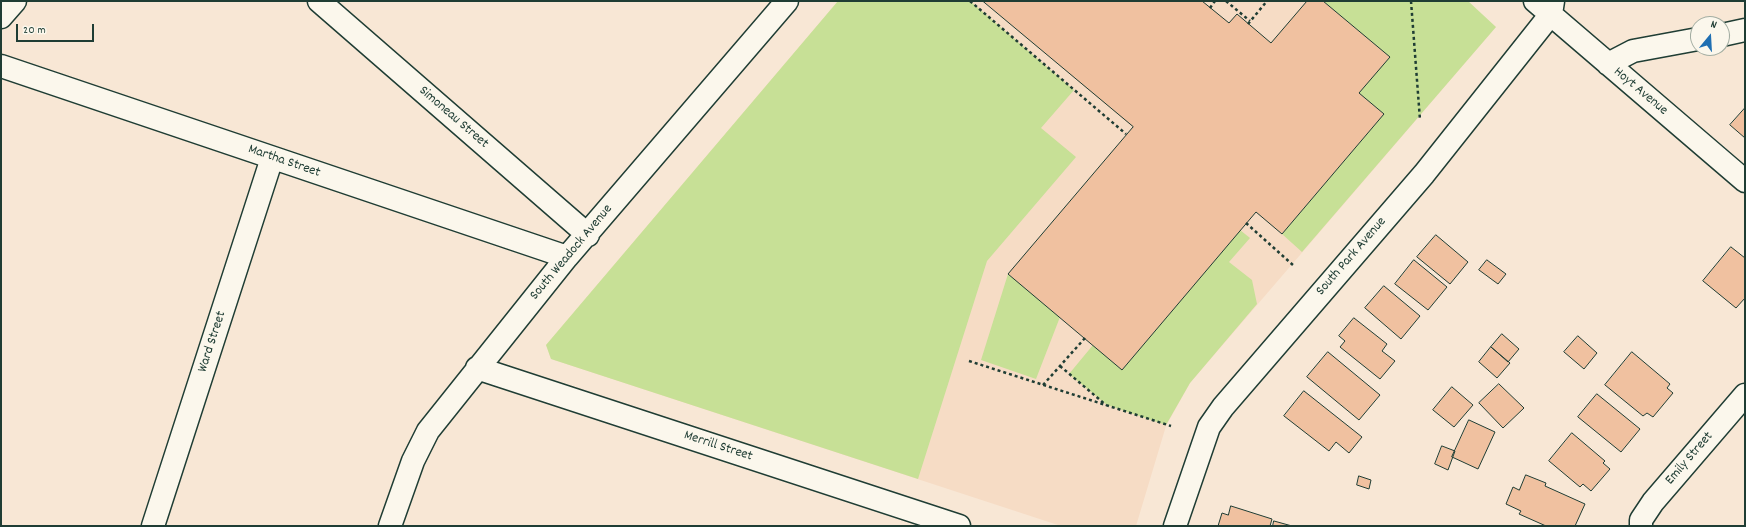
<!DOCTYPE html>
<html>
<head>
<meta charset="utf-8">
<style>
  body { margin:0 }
  #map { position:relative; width:1746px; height:527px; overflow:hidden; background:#f8e7d5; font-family:Dekko,sans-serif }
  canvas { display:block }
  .frame { position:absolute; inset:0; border:2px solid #1f3d34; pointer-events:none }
  .north { position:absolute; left:1690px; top:16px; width:40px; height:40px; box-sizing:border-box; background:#fbf7ec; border:1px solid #a3ada2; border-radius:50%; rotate:18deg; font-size:11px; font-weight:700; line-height:16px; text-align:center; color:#1f3d34 }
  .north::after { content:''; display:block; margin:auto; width:14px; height:18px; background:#1f6fb2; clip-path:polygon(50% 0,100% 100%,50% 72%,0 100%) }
  .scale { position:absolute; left:16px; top:24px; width:78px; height:18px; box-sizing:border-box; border:2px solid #1f3d34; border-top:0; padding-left:5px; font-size:12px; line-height:14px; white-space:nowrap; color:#1f3d34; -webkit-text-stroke:3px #fbf7ec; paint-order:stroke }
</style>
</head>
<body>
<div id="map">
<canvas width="1746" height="527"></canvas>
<div class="frame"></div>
<div class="north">N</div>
<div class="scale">20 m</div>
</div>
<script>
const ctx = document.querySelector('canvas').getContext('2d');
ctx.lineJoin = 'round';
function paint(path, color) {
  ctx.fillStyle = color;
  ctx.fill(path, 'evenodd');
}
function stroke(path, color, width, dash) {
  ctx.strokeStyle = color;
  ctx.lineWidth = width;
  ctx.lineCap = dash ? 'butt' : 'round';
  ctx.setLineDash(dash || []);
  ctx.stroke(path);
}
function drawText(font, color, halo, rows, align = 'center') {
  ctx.font = font + ' Dekko,sans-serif';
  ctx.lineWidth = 3;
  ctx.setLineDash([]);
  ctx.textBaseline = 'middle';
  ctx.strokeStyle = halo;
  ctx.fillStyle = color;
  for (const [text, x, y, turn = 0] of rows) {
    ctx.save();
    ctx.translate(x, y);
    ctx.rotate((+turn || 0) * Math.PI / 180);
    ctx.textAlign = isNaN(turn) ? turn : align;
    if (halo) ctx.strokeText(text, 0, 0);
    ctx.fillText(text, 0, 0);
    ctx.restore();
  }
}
const built = new Path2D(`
  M838 1H1466L1496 27 1190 383 1166 426 1136 526H1061L551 359 546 345Z`);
const green = new Path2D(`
  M838 1H970L1074 90 1041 128 1076 157 987 261 918 479 551 359 546 345Z
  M1323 1H1468L1496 27 1302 252 1282 234 1384 114 1359 93 1389 57Z
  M1240 230 1250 238 1229 262 1252 280 1257 304 1190 383 1166 425 1107 405 1069 374 1093 345 1122 370Z
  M1008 274 1060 317 1036 379 981 360Z`);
const building = new Path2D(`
  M983 1H1202L1229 23 1237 14 1271 43 1307 1H1323L1390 57 1359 93 1384 114 1282 234 1256 212 1122 370 1008 274 1133 127Z
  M1745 108V138L1730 125Z
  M1436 235 1468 262 1450 284 1417 257Z
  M1731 247 1745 258V298L1736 308 1703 281Z
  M1414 260 1447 287 1428 310 1395 284Z
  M1487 260 1506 274 1498 284 1479 270Z
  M1384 286 1420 316 1401 339 1365 308Z
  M1354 318 1387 344 1382 351 1395 361 1380 379 1340 347 1345 341 1339 336Z
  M1502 334 1519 349 1508 362 1491 347Z
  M1578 336 1597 353 1584 369 1564 352Z
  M1491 347 1510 363 1497 378 1479 362Z
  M1328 352 1380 395 1359 420 1307 377Z
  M1632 352 1670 384 1667 388 1673 393 1653 417 1647 413 1643 416 1605 385Z
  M1499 384 1524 408 1503 428 1479 403Z
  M1452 387 1473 405 1454 427 1433 410Z
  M1304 391 1362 437 1349 453 1336 442 1329 451 1284 416Z
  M1597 394 1640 429 1621 452 1578 417Z
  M1469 420 1495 432 1478 469 1452 457Z
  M1572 433 1605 461 1603 463 1610 469 1591 491 1583 484 1580 487 1549 461Z
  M1442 446 1455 451 1448 470 1435 464Z
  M1526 475 1546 483 1545 486 1585 504 1575 526H1546L1519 514 1521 511 1506 504 1513 487 1519 490Z
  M1359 476 1371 480 1369 489 1357 485Z
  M1231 506 1272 519 1270 526H1218L1222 513 1228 515Z
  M1274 521 1292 526H1273Z`);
const path = new Path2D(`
  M970 1 1126 134
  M1226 1 1250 21
  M1411 1 1420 120
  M1210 8 1215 1
  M1248 24 1267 1
  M1246 223 1294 266
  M969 361 1171 426
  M1060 366 1106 405
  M1043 385 1085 338`);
const minor = new Path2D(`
  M319 1 588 235
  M1535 1 1745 181
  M1 17 15 1
  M1722 35 1745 30
  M1608 64 1633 51 1698 39
  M1 66 567 257
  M477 368 959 526
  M153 526 272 158
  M390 526 413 461 428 431 567 257 787 1
  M1175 526 1209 427 1223 407 1424 174 1551 14 1553 1
  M1641 526V520L1653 502 1745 395`);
const streetNames = [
  ["Hoyt Avenue",1640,92,40],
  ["Simoneau Street",453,118,41],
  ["Martha Street",284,162,19],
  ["South Weadock Avenue",572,253,-50],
  ["South Park Avenue",1352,257,-49],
  ["Ward Street",213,342,-72],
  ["Merrill Street",718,447,18],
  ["Emily Street",1690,459,-49]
];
paint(built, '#f6dcc5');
paint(green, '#c7e096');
paint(building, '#f0c1a0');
stroke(building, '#1f3d34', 1);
stroke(minor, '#1f3d34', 25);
stroke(path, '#1f3d34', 2.5, [3, 3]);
stroke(minor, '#fbf7ec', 22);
drawText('14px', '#1f3d34', '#fbf7ec', streetNames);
</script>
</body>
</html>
